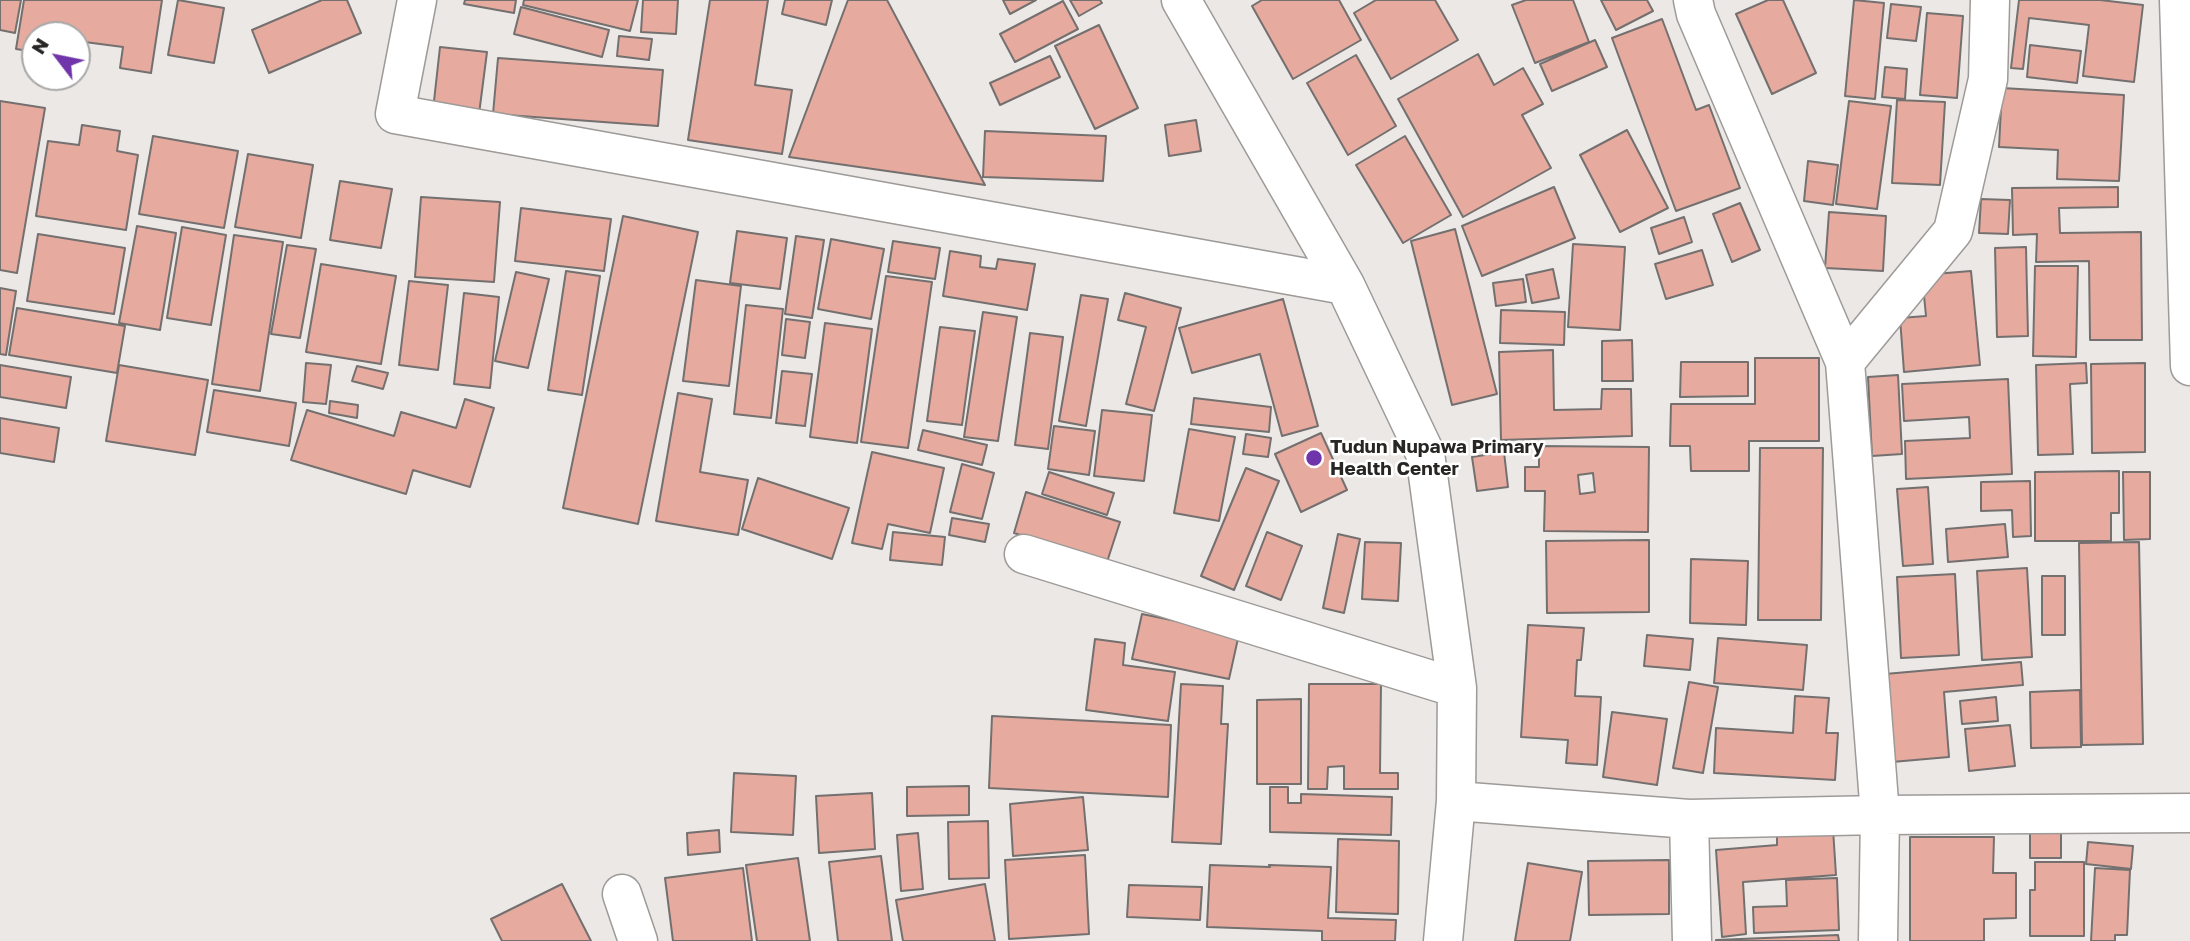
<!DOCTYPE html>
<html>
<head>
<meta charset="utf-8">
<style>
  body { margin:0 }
  #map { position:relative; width:2190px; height:941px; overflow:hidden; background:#ece8e6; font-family:"Golos Text",sans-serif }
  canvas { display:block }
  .north { position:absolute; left:21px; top:21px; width:70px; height:70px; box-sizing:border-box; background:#fff; border:2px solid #a9a8a8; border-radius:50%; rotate:302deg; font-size:19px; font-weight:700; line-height:28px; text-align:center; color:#272625 }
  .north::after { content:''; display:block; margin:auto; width:24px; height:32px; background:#7035ab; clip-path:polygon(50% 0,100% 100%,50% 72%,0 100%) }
</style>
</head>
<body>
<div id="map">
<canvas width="2190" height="941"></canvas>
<div class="north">N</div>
</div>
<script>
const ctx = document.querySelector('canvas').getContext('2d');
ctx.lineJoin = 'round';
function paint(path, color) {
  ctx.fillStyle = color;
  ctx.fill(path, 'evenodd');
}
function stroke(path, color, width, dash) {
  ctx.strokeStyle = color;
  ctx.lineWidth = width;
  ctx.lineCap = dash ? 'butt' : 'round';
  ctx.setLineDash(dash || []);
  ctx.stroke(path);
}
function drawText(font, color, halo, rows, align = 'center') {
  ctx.font = font + ' "Golos Text",sans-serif';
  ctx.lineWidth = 5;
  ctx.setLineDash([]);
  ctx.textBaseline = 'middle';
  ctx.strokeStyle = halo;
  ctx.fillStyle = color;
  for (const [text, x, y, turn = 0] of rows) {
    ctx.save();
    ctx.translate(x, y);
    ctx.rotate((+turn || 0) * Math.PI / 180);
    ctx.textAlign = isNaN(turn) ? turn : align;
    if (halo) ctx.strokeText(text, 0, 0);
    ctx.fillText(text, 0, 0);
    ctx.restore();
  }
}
const building = new Path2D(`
  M0 0H21L15 33 0 30Z
  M24 0H162L151 73 120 68 123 47 77 41V35H35V52L16 49Z
  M178 0 224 8 214 63 168 55Z
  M322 0H347L361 33 269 73 252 30Z
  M465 0H516L514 13 464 4Z
  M524 0H638L630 31 523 5Z
  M643 0H678L676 34 641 32Z
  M710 0H768L755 85 792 90 782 154 688 140Z
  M785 0H832L826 25 782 14Z
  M848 0H887L985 185 789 157Z
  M1003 0H1036L1010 14Z
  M1070 0H1100L1102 3 1079 16Z
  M1262 0H1339L1361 40 1293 79 1252 6Z
  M1376 0H1435L1458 40 1391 79 1354 13Z
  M1526 0H1573L1589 42 1535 63 1512 5Z
  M1601 0H1647L1653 11 1616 30Z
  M1768 0H1783L1816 73 1772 94 1736 14Z
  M1854 0 1884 3 1875 99 1845 96Z
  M2019 0H2100L2143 5 2134 82 2083 76 2089 25 2029 18 2023 69 2011 68Z
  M1063 1 1078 29 1015 62 1000 34Z
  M1891 4 1921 7 1916 41 1887 38Z
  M521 7 609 30 602 57 514 34Z
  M1927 13 1963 16 1957 98 1920 95Z
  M1662 19 1696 110 1709 105 1740 188 1676 211 1612 38Z
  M1099 25 1138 108 1095 129 1055 46Z
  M619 36 652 39 649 60 617 56Z
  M1595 40 1607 67 1552 91 1540 64Z
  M2030 45 2081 51 2077 83 2027 77Z
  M440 47 487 52 479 114 433 110Z
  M1478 54 1494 85 1523 68 1543 104 1522 115 1551 168 1463 217 1398 99Z
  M1356 55 1396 126 1348 155 1307 83Z
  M1050 56 1060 77 1000 105 990 83Z
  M498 58 663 70 658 126 493 114Z
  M1885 67 1907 69 1905 99 1882 97Z
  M2002 88 2124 95 2119 181 2057 179 2058 150 1999 147Z
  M1897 100 1945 102 1940 185 1892 183Z
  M0 101 45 108 17 273 0 270Z
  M1849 101 1891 106 1877 209 1836 204Z
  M1196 120 1201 151 1169 156 1165 125Z
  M82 125 120 131 117 151 138 155 126 230 36 216 48 141 79 145Z
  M1627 130 1668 208 1620 232 1580 155Z
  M985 131 1106 136 1103 181 983 177Z
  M153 136 238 151 224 228 139 214Z
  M1405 136 1451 215 1403 243 1356 165Z
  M248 154 313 165 301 238 235 227Z
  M1808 161 1838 165 1833 205 1804 201Z
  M340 181 392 189 381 248 330 240Z
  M1554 187 1575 238 1482 276 1462 226Z
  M2118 187V207L2059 208 2060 233 2141 232 2142 340H2090L2089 261 2036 262 2037 234 2013 235 2012 188Z
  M421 197 500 202 494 282 415 277Z
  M1981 199 2010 200 2008 234 1979 233Z
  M1740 203 1760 250 1732 262 1713 214Z
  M521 208 611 219 604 271 515 261Z
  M1829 212 1886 216 1883 271 1825 268Z
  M623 216 698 232 638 524 563 508Z
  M1684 217 1692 242 1659 254 1651 228Z
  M137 226 176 233 160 330 119 323Z
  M182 227 226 235 211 325 167 318Z
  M1455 229 1497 394 1452 405 1411 241Z
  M737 231 787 238 780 289 730 283Z
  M38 234 125 248 114 314 27 301Z
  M234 235 283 242 260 391 212 384Z
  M796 236 824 240 812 318 785 314Z
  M831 239 884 249 871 319 818 309Z
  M893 241 940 248 935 279 888 272Z
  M1573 244 1625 247 1620 330 1568 327Z
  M287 245 316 249 300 338 271 334Z
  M2026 247 2028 336 1997 337 1995 248Z
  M1702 250 1713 285 1666 299 1655 264Z
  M950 251 981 256 980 267 996 269 998 259 1035 264 1027 310 943 296Z
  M321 264 396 276 381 364 306 352Z
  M2035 266H2078L2076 357 2033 356Z
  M1553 269 1559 298 1532 303 1526 275Z
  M566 271 600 276 582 395 548 390Z
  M1971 271 1980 365 1904 372 1900 318 1926 316 1922 275Z
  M516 272 549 279 528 368 495 361Z
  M886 276 932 282 908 448 861 442Z
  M1523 279 1526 302 1496 306 1493 283Z
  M696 280 741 286 729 386 683 381Z
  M409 281 448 285 438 370 399 365Z
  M0 288 16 291 6 355 0 354Z
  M464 293 499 297 490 388 454 384Z
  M1125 293 1181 308 1154 411 1126 404 1146 327 1118 320Z
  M1081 295 1108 299 1086 426 1059 421Z
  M1283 299 1318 426 1282 436 1260 354 1192 373 1179 328Z
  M746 305 783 309 771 418 734 414Z
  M17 308 125 326 117 373 9 355Z
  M1501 310 1565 312 1564 345 1500 343Z
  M983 312 1017 317 998 441 964 437Z
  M786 319 810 322 805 358 782 355Z
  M825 323 872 329 857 443 810 437Z
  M940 327 975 331 962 425 927 421Z
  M1030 333 1063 337 1048 449 1015 445Z
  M1632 340 1633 381H1602V341Z
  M1553 350 1554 410 1601 409 1602 389H1631L1632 436 1501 440 1499 352Z
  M1755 358H1819V441H1749V471H1691L1690 446H1670L1671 404H1755Z
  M1681 362H1748V396L1680 397Z
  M306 363 331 365 326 404 303 402Z
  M2086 363 2087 383 2070 384 2073 454 2038 455 2036 365Z
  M2145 363V452L2092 453 2091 364Z
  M0 365 71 377 66 408 0 397Z
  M119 365 208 380 195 455 106 441Z
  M357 366 388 373 383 389 352 381Z
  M782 371 812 374 805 426 776 423Z
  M1898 375 1902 454 1872 456 1868 377Z
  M2008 379 2012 474 1906 479 1905 441 1970 438 1969 417 1904 421 1902 384Z
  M214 390 296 403 289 446 207 432Z
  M678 393 712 399 700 472 748 480 738 535 656 521Z
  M1194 398 1271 407 1269 432 1191 424Z
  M465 399 494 408 470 487 413 470 406 494 291 460 307 410 394 436 401 412 456 428Z
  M330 401 358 405 357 418 329 413Z
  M1102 410 1152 415 1144 481 1094 476Z
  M0 418 59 428 54 462 0 453Z
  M1054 426 1095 431 1089 475 1048 469Z
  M1189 429 1235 437 1219 521 1174 513Z
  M923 430 987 445 982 465 918 450Z
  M1321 433 1347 490 1301 512 1275 454Z
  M1246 434 1271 438 1268 457 1243 454Z
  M1539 446 1649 447 1648 532 1544 531 1545 491H1525V467H1539ZM1593 473 1595 492 1580 494 1578 475Z
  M1760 448H1823L1821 620H1758Z
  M872 452 944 468 930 533 888 524 882 549 852 543Z
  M1504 452 1508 487 1477 491 1472 457Z
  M962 464 994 473 982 519 950 512Z
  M1246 468 1279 481 1234 590 1201 576Z
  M2119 471V513H2111V541H2035V472Z
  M1049 472 1114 493 1107 515 1042 494Z
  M2123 472H2150V539L2124 540Z
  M758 478 849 508 832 559 742 529Z
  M2030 481 2031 536 2013 537 2012 510 1981 511V482Z
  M1928 487 1933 564 1903 566 1897 489Z
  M1026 492 1120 522 1107 562 1014 533Z
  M952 518 989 524 985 542 949 535Z
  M2005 524 2008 557 1948 562 1946 529Z
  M893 532 945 537 942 565 890 560Z
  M1267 532 1302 546 1281 600 1246 586Z
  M1338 534 1360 539 1344 613 1323 608Z
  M1649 540V612L1547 613 1546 541Z
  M1365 542 1401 543 1398 601 1362 599Z
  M2139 542 2143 744 2082 745 2079 543Z
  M1691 559 1748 561 1746 625 1690 623Z
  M2027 568 2032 657 1982 660 1977 571Z
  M1955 574 1959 655 1901 658 1897 577Z
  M2042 576H2065V635H2042Z
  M1142 614 1239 634 1229 679 1132 659Z
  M1528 625 1584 628 1581 660H1577L1575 696 1601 697 1597 765 1566 763 1568 740 1521 737Z
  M1647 635 1693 639 1690 670 1644 666Z
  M1718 638 1807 645 1803 690 1714 683Z
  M1095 639 1125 643 1123 665 1175 672 1168 721 1086 710Z
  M2021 662 2023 685 1944 692 1949 757 1892 762 1885 674Z
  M1689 682 1718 687 1703 773 1673 768Z
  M1181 684 1223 686 1221 724H1228L1221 844 1172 842Z
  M1309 684H1381L1380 773H1398V789H1344V766L1328 767 1327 789H1308Z
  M2080 690 2081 747 2031 748 2030 692Z
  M1795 696 1829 698 1826 733H1838L1835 780 1714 773 1716 728 1793 733Z
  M1996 697 1998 721 1962 724 1960 701Z
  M1301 699V784H1257V700Z
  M1612 712 1667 719 1657 785 1603 777Z
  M992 716 1171 725 1168 797 989 788Z
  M2010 725 2015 766 1969 771 1965 729Z
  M734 773 796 776 793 835 731 832Z
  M969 786V815L907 816V787Z
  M1270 787H1288V803H1301V794L1392 797 1391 835 1270 832Z
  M872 793 875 849 819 853 816 796Z
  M1083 797 1088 850 1013 856 1010 804Z
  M988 821 989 878 949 879 948 822Z
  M1833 829 1836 875 1743 882 1746 934 1722 937 1716 850 1777 845V833Z
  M719 830 720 852 688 855 687 833Z
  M2030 831H2061V858H2030Z
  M918 833 923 889 901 891 897 835Z
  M1910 837H1994L1993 873H2016V918L1984 919V941H1910Z
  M1338 839 1399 841 1398 914 1336 912Z
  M2088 842 2133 846 2131 869 2086 864Z
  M1085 855 1089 934 1009 939 1005 860Z
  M881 856 892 941H838L829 862Z
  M798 858 810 941H757L746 865Z
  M1669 860V914L1589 915 1588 861Z
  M2035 862H2084V936H2030V890H2035Z
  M1528 863 1582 872 1570 941H1515Z
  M1210 865 1270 867 1269 865 1331 867 1328 918 1396 920 1395 941H1322V931L1207 927Z
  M743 868 752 941H673L665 878Z
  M2095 868 2130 870 2127 935H2115V941H2091Z
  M1837 878 1839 930 1754 933 1753 907 1787 906 1786 880Z
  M562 884 591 941H502L491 919Z
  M985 884 995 941H903L896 900Z
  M1129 885 1202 887 1200 920 1127 917Z
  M1838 935 1839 941H1716V940Z`);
const minor = new Path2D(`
  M417 0 395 114 1345 285
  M1181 0 1345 285 1425 453 1457 688 1456 801 1443 941
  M1693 0 1696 14 1845 362 1880 815 1878 941
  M2179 0 2190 366
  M1845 362 1953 231 1988 79 1990 0
  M1024 554 1457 688
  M1456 801 1689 819 1880 815 2190 813
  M1689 819 1692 941
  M622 894 638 941`);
const markers = [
  [1314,458,9,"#7035ab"]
];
const poiNames = [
  ["Tudun Nupawa Primary",1330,447],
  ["Health Center",1330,469]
];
paint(building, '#e6aa9f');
stroke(building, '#73706f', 2);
stroke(minor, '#9d9a98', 41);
stroke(minor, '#fff', 38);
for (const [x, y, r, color] of markers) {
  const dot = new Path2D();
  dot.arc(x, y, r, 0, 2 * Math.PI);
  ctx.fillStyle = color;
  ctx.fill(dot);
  stroke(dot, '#fff', 2.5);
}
drawText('bold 19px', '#272625', '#fff', poiNames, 'left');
</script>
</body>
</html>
